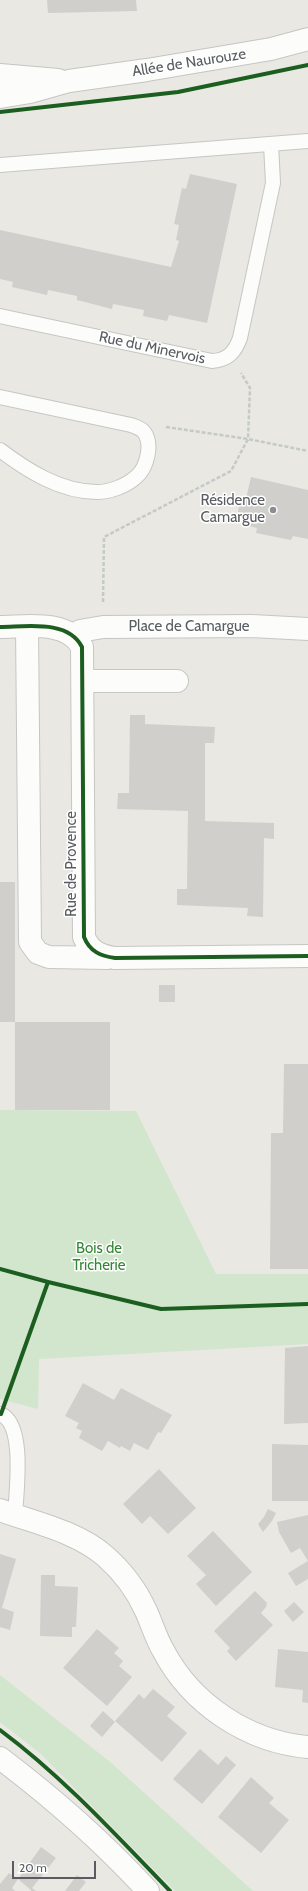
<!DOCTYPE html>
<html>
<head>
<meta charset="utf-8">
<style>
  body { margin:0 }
  #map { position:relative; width:308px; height:1891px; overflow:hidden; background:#e9e8e3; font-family:Cabin,sans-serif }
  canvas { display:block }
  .scale { position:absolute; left:12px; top:1861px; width:84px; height:18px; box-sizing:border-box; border:2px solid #595d61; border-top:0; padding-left:5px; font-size:12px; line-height:14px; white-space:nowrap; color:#595d61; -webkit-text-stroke:3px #fff; paint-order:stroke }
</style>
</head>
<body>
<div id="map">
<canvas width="308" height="1891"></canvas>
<div class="scale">20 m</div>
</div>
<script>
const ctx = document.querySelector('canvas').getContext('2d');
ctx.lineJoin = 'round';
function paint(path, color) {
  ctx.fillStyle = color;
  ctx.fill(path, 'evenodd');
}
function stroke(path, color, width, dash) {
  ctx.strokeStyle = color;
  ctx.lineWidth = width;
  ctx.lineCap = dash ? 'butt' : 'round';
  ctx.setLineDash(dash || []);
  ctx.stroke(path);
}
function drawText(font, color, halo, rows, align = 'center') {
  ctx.font = font + ' Cabin,sans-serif';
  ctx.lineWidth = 3;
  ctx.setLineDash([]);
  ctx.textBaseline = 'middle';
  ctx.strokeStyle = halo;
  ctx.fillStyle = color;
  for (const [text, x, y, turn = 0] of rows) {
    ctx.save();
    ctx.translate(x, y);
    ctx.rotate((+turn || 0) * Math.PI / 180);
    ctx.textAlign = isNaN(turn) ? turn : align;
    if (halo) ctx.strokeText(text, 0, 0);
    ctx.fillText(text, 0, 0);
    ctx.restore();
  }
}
const green = new Path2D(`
  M0 1110 136 1111 216 1274H308V1344L39 1359 38 1409 0 1399Z
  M0 1675 109 1761 253 1891H175L41 1754 0 1722Z`);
const building = new Path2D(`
  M47 0H136L137 11 48 13Z
  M190 174 237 184 207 323 169 315 167 321 143 316 144 310 113 304 112 309 77 300V296L48 290 47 295 12 287 13 282 0 279V230L171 267 179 241 176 240 179 225 174 224 182 188 186 189Z
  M251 477 308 490V539L293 536 291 540 256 533 257 528 241 524 243 513 238 512 239 506 244 507Z
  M130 715H145V724L215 727 214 743H205V821L274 823V839L264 838 263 917 247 916 248 908 177 905V889H187L188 811 117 809 118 793H129Z
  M0 882H15V1022H0Z
  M159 985H175V1002H159Z
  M15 1022H110V1110H15Z
  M284 1064H308V1269H270L271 1133H283Z
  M308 1346V1423L284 1424 285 1348Z
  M83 1383 114 1400 121 1388 172 1415 161 1433 158 1432 148 1450 134 1443 130 1451 121 1446 120 1448 108 1441 102 1451 79 1438 82 1431 76 1428 79 1423 65 1416Z
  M272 1444 308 1445V1501H272Z
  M159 1469 196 1508 168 1534 150 1516 142 1524 123 1504Z
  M268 1509 276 1513 272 1521 263 1532 258 1524 264 1517Z
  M308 1515V1579L296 1586 288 1573 308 1561 300 1548 291 1553 279 1532 277 1522Z
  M213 1531 252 1572 216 1606 196 1584 206 1575 187 1556Z
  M0 1554 16 1559 2 1608 14 1612 10 1630 0 1627Z
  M41 1575H55V1586L78 1587 76 1627H72V1637L40 1636Z
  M255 1591 267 1603 266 1607 261 1613 273 1625 236 1661 227 1651 230 1648 214 1631Z
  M294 1602 304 1612 293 1622 284 1611Z
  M97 1629 119 1648 114 1653 123 1661 119 1666 132 1677 107 1706 63 1668Z
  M278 1649 308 1652V1703L302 1702 303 1690 275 1687Z
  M153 1689 175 1707 167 1716 187 1733 162 1762 115 1721 139 1694 144 1699Z
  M103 1711 115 1722 102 1737 90 1726Z
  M200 1749 218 1765 226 1756 236 1765 202 1804 173 1779Z
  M251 1777 274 1798 269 1803 289 1820 261 1853 218 1817Z
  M41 1847 56 1858 32 1888 36 1891H31V1890L18 1879Z
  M9 1873 18 1879 12 1888 15 1891H0V1884Z
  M77 1875 86 1882 79 1891H65Z`);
const path = new Path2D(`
  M166 427 248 439 308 451
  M103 602 104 537 231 471 248 439 250 388 241 373
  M0 1269 48 1282 161 1309 308 1304
  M8 1395 48 1282`);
const lane = new Path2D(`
  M0 165 308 141
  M0 316 212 361C228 360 235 352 240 338L273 183 271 144
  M0 397 131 425C136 427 141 428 144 432 153 444 147 468 136 477 126 486 110 492 97 492 61 492 28 471 0 450
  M0 1414C26 1423 16 1493 15 1516`);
const street = new Path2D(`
  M0 627C25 627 68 619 82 647L84 937C90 952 101 956 115 958L308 956
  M27 627 30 942 38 953 49 957 108 958
  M73 636 80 631 103 627 252 626 308 629
  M84 681H177
  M0 1510C35 1523 76 1531 105 1556 122 1571 137 1591 146 1611 152 1624 156 1638 163 1650 191 1704 248 1742 308 1747`);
const secondary = new Path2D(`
  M0 75 58 80
  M0 97 30 92 69 81 147 70 271 49 308 39
  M0 1758C53 1798 103 1842 148 1891`);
const cycleway = new Path2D(`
  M0 112 178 92 308 65
  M0 627C25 627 68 619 82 647L84 937C90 952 101 956 115 958L308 956
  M0 1269 48 1282 161 1309 308 1304
  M1 1414 48 1282
  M0 1730C62 1776 116 1835 170 1891`);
const markers = [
  [273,510,4,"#8b8e8e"]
];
const streetNames = [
  ["Allée de Naurouze",189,63,-9],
  ["Rue du Minervois",152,348,12],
  ["Place de Camargue",189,627],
  ["Rue de Provence",72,864,-90]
];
const poiNames = [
  ["Résidence",265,501],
  ["Camargue",265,518]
];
const parkNames = [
  ["Bois de",99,1249],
  ["Tricherie",99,1266]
];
paint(green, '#d1e6cd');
paint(building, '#d0cfcc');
stroke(lane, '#c6c6c5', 16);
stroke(street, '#c6c6c5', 24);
stroke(secondary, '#c5c5c3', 24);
stroke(path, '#c4cac6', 2.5, [4, 2]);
stroke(lane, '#fcfcfb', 14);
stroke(street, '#fcfcfb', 22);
stroke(secondary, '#fcfcfb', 22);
stroke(cycleway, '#1b5e20', 4);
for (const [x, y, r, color] of markers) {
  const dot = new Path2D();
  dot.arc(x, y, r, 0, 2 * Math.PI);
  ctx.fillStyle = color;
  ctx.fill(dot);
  stroke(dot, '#fff', 1.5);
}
drawText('15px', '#595d61', '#fff', streetNames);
drawText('15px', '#595d61', '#fff', poiNames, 'right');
drawText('15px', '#338634', '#fff', parkNames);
</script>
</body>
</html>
